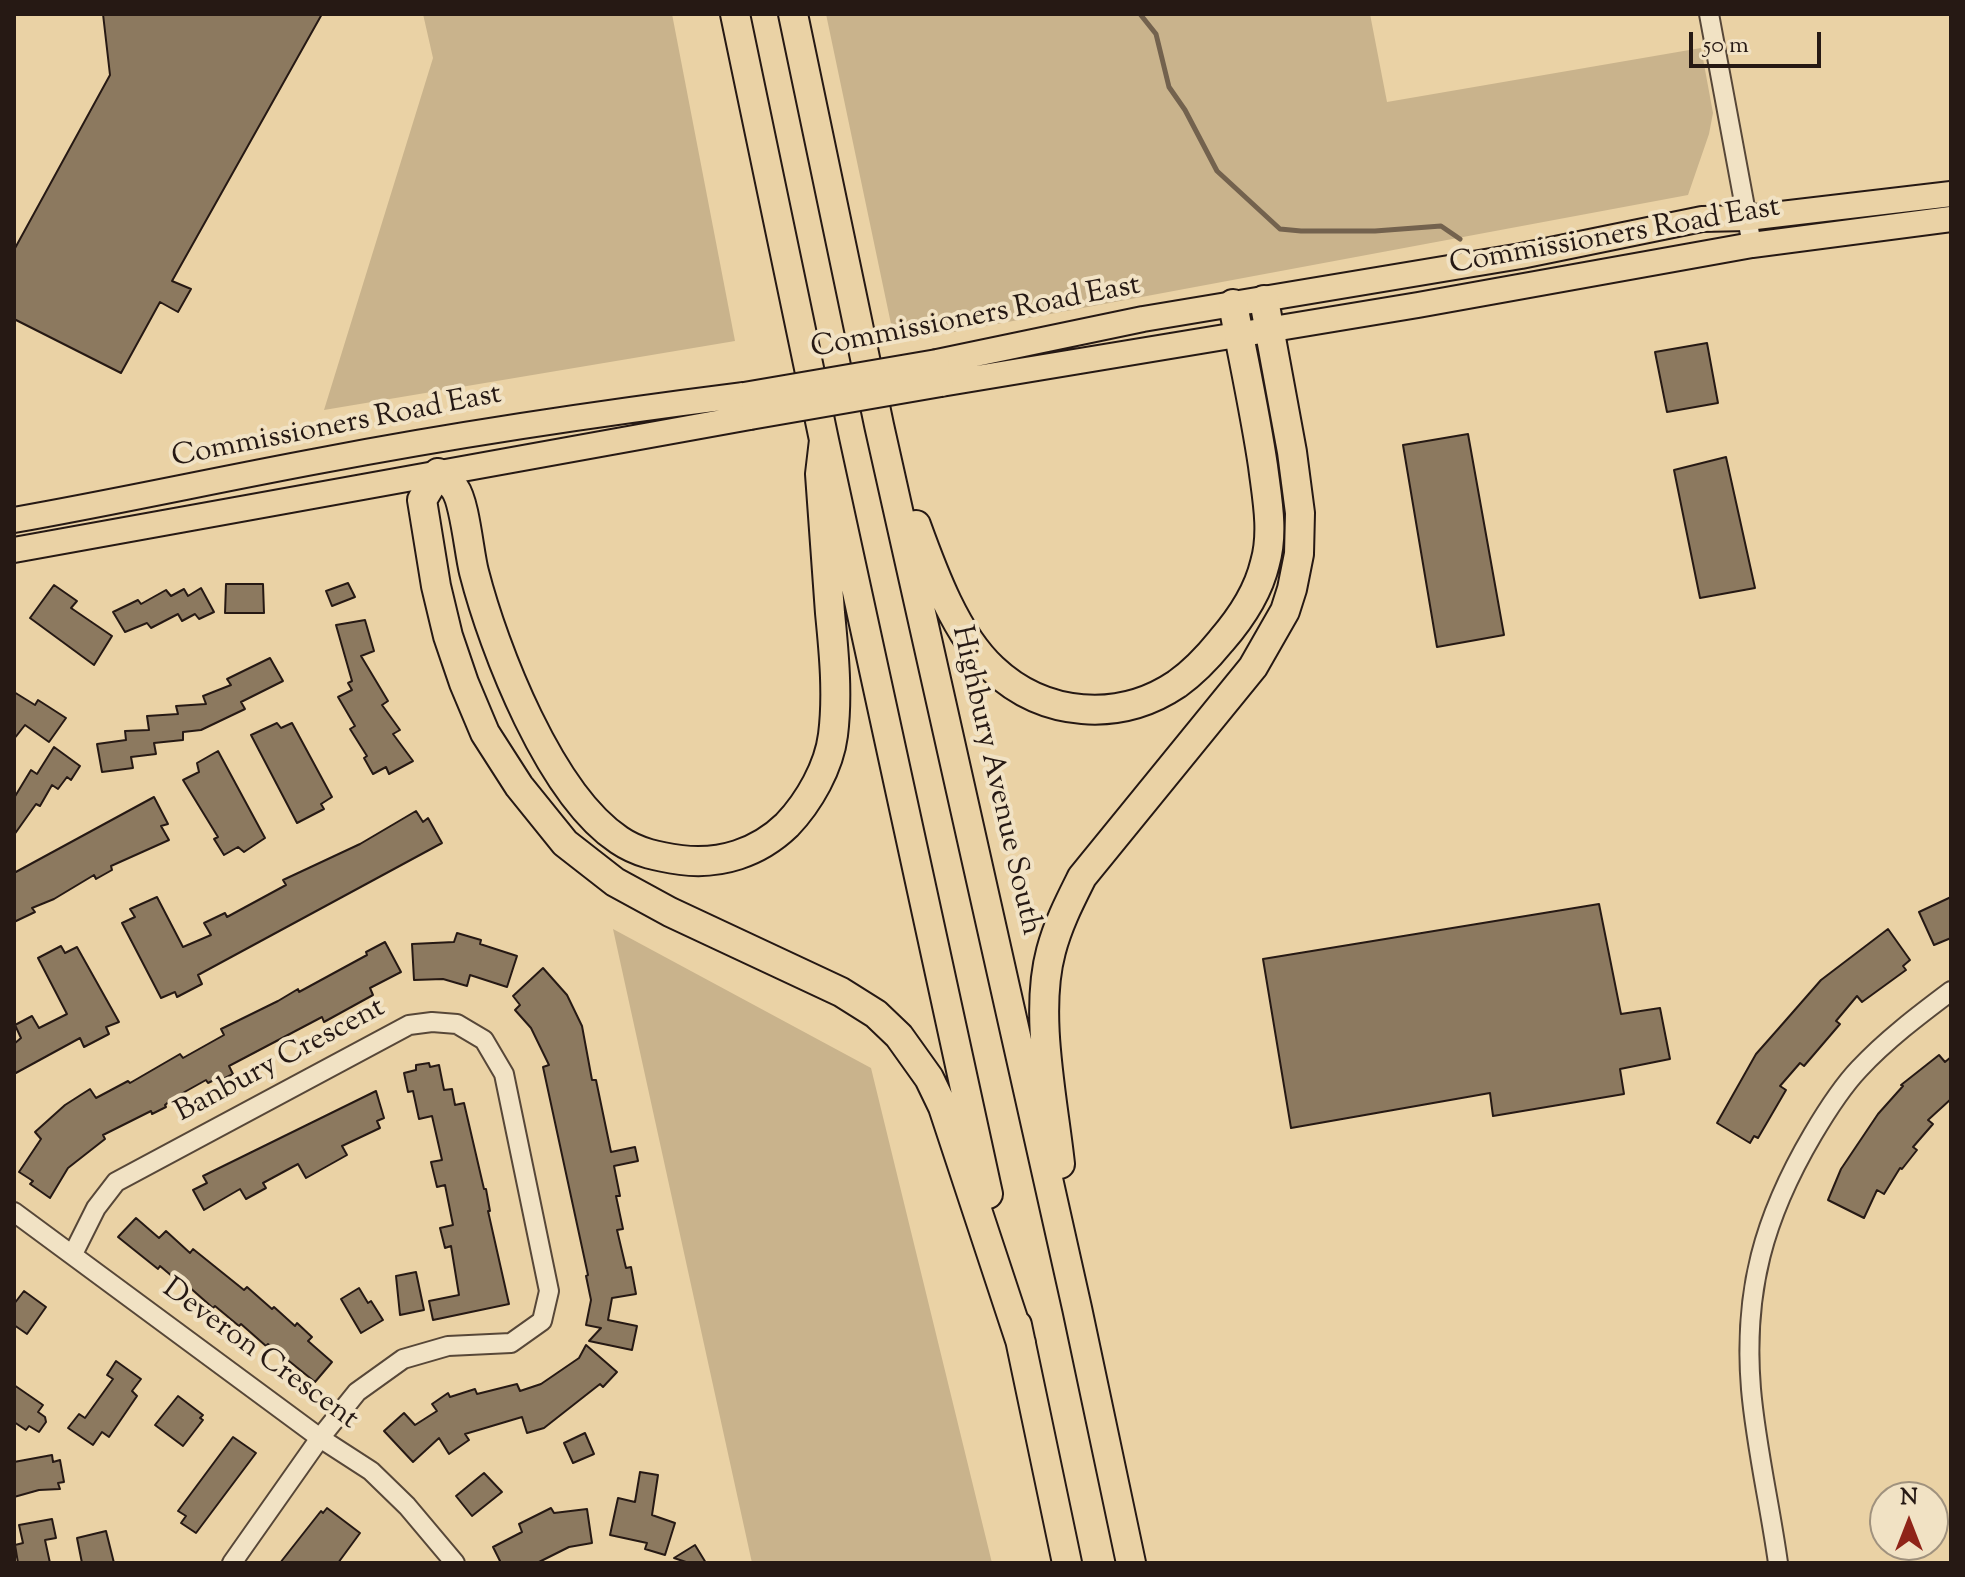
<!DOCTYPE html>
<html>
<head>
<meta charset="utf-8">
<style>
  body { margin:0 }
  #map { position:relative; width:1965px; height:1577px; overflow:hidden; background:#ead2a5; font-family:"Sorts Mill Goudy",serif }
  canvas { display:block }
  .frame { position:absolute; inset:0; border:16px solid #261914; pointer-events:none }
  .north { position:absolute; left:1869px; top:1481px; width:80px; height:80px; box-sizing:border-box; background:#f1e2c4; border:2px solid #a0927e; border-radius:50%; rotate:0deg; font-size:22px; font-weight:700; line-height:32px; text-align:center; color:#261914 }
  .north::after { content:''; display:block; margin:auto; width:28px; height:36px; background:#8f2418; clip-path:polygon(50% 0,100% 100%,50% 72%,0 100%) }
  .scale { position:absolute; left:1689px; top:32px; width:132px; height:36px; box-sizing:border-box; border:4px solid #261914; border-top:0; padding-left:10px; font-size:24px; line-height:28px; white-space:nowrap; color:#261914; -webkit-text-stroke:6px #f1e2c4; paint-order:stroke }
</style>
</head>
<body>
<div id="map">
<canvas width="1965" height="1577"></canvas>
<div class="frame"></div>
<div class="north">N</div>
<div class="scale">50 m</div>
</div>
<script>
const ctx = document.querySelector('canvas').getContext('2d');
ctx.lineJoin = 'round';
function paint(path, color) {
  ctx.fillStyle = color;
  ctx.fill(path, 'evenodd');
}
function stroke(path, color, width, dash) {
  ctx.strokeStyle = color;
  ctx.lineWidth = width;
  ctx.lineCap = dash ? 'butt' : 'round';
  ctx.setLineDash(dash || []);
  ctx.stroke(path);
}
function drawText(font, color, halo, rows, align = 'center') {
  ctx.font = font + ' "Sorts Mill Goudy",serif';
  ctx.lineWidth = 8;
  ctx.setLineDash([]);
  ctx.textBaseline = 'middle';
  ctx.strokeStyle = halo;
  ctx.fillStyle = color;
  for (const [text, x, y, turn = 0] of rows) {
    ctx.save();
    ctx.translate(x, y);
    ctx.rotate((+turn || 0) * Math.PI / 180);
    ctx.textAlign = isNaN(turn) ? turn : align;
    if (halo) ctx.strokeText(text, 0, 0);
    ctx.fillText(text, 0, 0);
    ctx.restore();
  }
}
const green = new Path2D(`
  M423 14H672L735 341 324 410 433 58Z
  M826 14H1370L1387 102 1701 48 1713 113 1709 134 1688 195 895 343Z
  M613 929 871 1068 992 1563H752Z`);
const stream = new Path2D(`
  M1140 14 1156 34 1169 87 1185 110 1217 171 1280 229 1301 231H1375L1441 226 1460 239`);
const building = new Path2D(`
  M103 14H322L172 281 191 289 178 312 160 302 121 373 14 319V250L110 75Z
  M1707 343 1718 403 1667 412 1655 352Z
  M1468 434 1504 635 1437 647 1403 445Z
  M1726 457 1755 588 1700 598 1674 470Z
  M348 583 355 597 332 606 326 591Z
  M226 584H263L264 613H225Z
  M54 585 77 601 71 608 112 636 94 665 30 618Z
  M201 588 214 612 199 619 195 614 182 621 178 614 151 628 147 623 125 632 113 612 138 600 141 604 166 590 171 596 184 589 188 596Z
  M365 620 374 651 361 656 388 701 382 705 400 730 393 734 413 761 389 774 386 767 373 774 364 758 367 756 350 729 355 726 338 697 352 690 348 683 352 681 336 625Z
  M270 658 283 681 241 702 245 709 201 730 183 732V740L154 743 156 754 131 757 133 768 102 772 97 744 126 740 125 731 149 730 147 716 178 714 176 706 206 704 203 696 231 685 227 679Z
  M14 692 35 705 38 700 66 718 49 742 25 725 14 739Z
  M277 723 281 728 292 723 332 797 321 804 324 809 297 823 251 735Z
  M54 747 80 766 71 780 67 777 58 789 52 785 40 806 36 804 14 835V798L31 770 37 774Z
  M218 751 265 838 244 852 238 847 224 855 214 839 218 837 183 780 199 772 197 763Z
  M154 797 168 824 161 826 169 840 111 866 112 870 96 879 94 875 54 899 32 908 35 912 14 922V873Z
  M416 811 423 822 428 818 442 843 198 975 202 984 177 997 175 992 161 998 122 923 135 917 130 909 157 897 183 947 211 935 204 923 225 913 227 917 286 885 283 880 360 844Z
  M1951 897V938L1934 945 1919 912Z
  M1599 904 1621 1014 1660 1008 1670 1059 1620 1069 1624 1094 1493 1116 1490 1093 1291 1128 1263 959Z
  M1888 929 1910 960 1903 966 1906 970 1862 1002 1857 996 1836 1021 1840 1024 1804 1066 1800 1063 1780 1086 1786 1090 1758 1138 1754 1136 1750 1143 1717 1123 1756 1054 1779 1028 1821 980Z
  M457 933 481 940 480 944 517 956 507 987 470 975 467 986 443 979 414 980 412 944 454 942Z
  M385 942 401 972 370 988 373 995 324 1022 322 1017 229 1066 233 1074 219 1081 218 1078 208 1083 206 1080 172 1099 165 1105 166 1107 152 1114 151 1111 103 1135 105 1139 68 1168 50 1198 30 1184 33 1181 19 1172 41 1139 35 1132 65 1105 90 1089 96 1098 128 1081 130 1083 180 1054 183 1058 224 1035 221 1029 278 1001 298 989 299 992 367 955 366 952Z
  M61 946 65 953 77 947 119 1022 106 1027 109 1034 84 1047 80 1038 14 1074V1044L21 1038 15 1025 32 1016 39 1028 67 1014 38 958Z
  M543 968 567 995 582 1026 592 1080H596L611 1152 635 1147 638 1161 614 1166 620 1196H616L623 1229 617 1230 626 1268 631 1267 636 1294 612 1298 608 1320 637 1326 632 1350 589 1341 601 1328 586 1325 591 1300 586 1276 588 1275 543 1067 549 1065 531 1028 515 1010 520 1005 513 996Z
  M1939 1055 1945 1062 1951 1057V1099L1928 1120 1933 1124 1913 1147 1917 1150 1902 1169 1900 1168 1884 1194 1877 1190 1864 1218 1828 1200 1841 1169 1878 1114 1903 1086 1901 1085Z
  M429 1063 430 1067 439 1065 444 1090 452 1089 455 1105 464 1103 484 1189H486L490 1211H488L509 1304 433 1320 429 1301 459 1295 451 1246 445 1248 440 1228 453 1225 445 1185 437 1187 431 1162 442 1160 432 1116 419 1119 413 1091 408 1092 404 1073 416 1070V1065Z
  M376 1091 384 1118 377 1121 380 1128 342 1146 347 1155 306 1178 298 1164 263 1183 266 1188 246 1199 240 1189 204 1210 193 1190 207 1183 203 1176Z
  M136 1218 159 1238 166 1231 190 1253 193 1249 244 1290 247 1287 272 1309 274 1307 295 1326 297 1323 312 1337 308 1341 332 1362 315 1382 268 1344 266 1346 241 1324 239 1326 215 1306 213 1308 188 1286 186 1288 160 1266 158 1269 118 1237Z
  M416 1272 424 1310 400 1315 396 1276Z
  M359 1288 368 1303 371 1301 383 1320 361 1333 341 1299Z
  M24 1291 46 1307 27 1334 14 1325V1304Z
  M586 1345 617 1372 603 1387 600 1384 544 1428 527 1433 522 1417 465 1434 469 1440 449 1454 439 1438 413 1462 384 1431 404 1413 415 1425 437 1411 432 1404 448 1393 450 1397 475 1389 477 1394 517 1384 520 1391 541 1384 579 1358Z
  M116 1361 141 1379 132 1391 137 1396 109 1437 102 1432 93 1445 68 1428 79 1414 85 1418 113 1379 107 1375Z
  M14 1385 43 1405 38 1412 45 1417 46 1422 39 1432 29 1426 26 1430 14 1422Z
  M178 1396 203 1415 200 1418 203 1420 183 1446 155 1425Z
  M585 1433 594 1454 573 1463 564 1443Z
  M233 1437 256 1453 196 1533 181 1523 186 1516 178 1511Z
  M52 1455 53 1462 60 1460 64 1482 58 1483 60 1489 39 1490 14 1497V1462Z
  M640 1472 658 1475 652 1515 675 1523 665 1555 645 1549 647 1543 610 1535 618 1498 635 1502Z
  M484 1473 502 1492 472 1516 456 1496Z
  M327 1508 360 1533 338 1563H280L321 1511 323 1513Z
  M551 1508 554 1513 587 1509 592 1543 569 1547 537 1563H501L493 1547 522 1532 519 1524Z
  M52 1519 56 1538 45 1540 50 1563H18L15 1545 23 1543 19 1525Z
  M106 1531 114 1563H82L77 1538Z
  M695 1545 706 1563H689L674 1558Z`);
const minor = new Path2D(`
  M1709 14 1752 245
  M14 1212 320 1438 371 1471 407 1506 455 1563
  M73 1254 96 1208 116 1182 409 1025 432 1022 457 1024 484 1040 504 1074 549 1291 542 1321 511 1343 448 1346 403 1359 357 1392 320 1438 232 1563
  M1778 1563C1770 1505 1756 1447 1751 1389 1743 1291 1764 1217 1813 1134 1826 1112 1841 1088 1859 1069 1886 1040 1919 1015 1951 991`);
const major = new Path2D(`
  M937 362 1143 319 1521 256 1702 219 1747 218 1951 194
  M941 384 1418 305 1752 245 1951 219
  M14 520C116 502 216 480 318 461 459 434 601 413 744 395
  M14 550 750 417`);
const highway = new Path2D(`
  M735 14 824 440 988 1194
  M793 14 879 425 1077 1308 1131 1563
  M824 440 820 474C823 521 827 567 830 613 834 653 838 695 833 735 829 767 809 802 787 825 758 853 720 865 681 860 659 857 638 853 619 840 550 794 494 650 474 572 469 553 465 503 455 489 451 483 444 478 438 473L422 500 436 586 448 636 464 683 485 733 519 786 565 843 615 882 670 912 841 992 876 1014 899 1036 929 1078 943 1107 1021 1343
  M916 525C933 572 956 635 993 669 1044 717 1119 723 1177 684 1194 672 1208 657 1221 641 1241 618 1258 593 1265 563 1274 532 1267 498 1263 466 1255 412 1243 358 1233 304
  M1060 1164C1053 1099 1034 1014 1051 951 1058 924 1070 901 1082 877L1253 667 1285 611 1292 589 1299 554 1300 513 1292 452 1264 300
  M1017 1325 1067 1563`);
const majorBridge = new Path2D(`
  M744 395 937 362
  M750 417 941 384`);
const streetNames = [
  ["Commissioners Road East",1615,238,-10],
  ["Commissioners Road East",976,319,-11],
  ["Commissioners Road East",337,428,-11],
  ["Highbury Avenue South",994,781,77],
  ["Banbury Crescent",281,1062,-28],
  ["Deveron Crescent",259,1356,36]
];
paint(green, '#c9b38c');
stroke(stream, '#73624e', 5);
paint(building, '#8c795f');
stroke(building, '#261914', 2);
stroke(minor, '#574738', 22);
stroke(major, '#261914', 28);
stroke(highway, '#261914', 32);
stroke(minor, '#f1e2c4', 18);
stroke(major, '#ead2a5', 24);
stroke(highway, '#ead2a5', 28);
stroke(majorBridge, '#261914', 28, []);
stroke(majorBridge, '#ead2a5', 24);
drawText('30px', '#261914', '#f1e2c4', streetNames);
</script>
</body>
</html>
